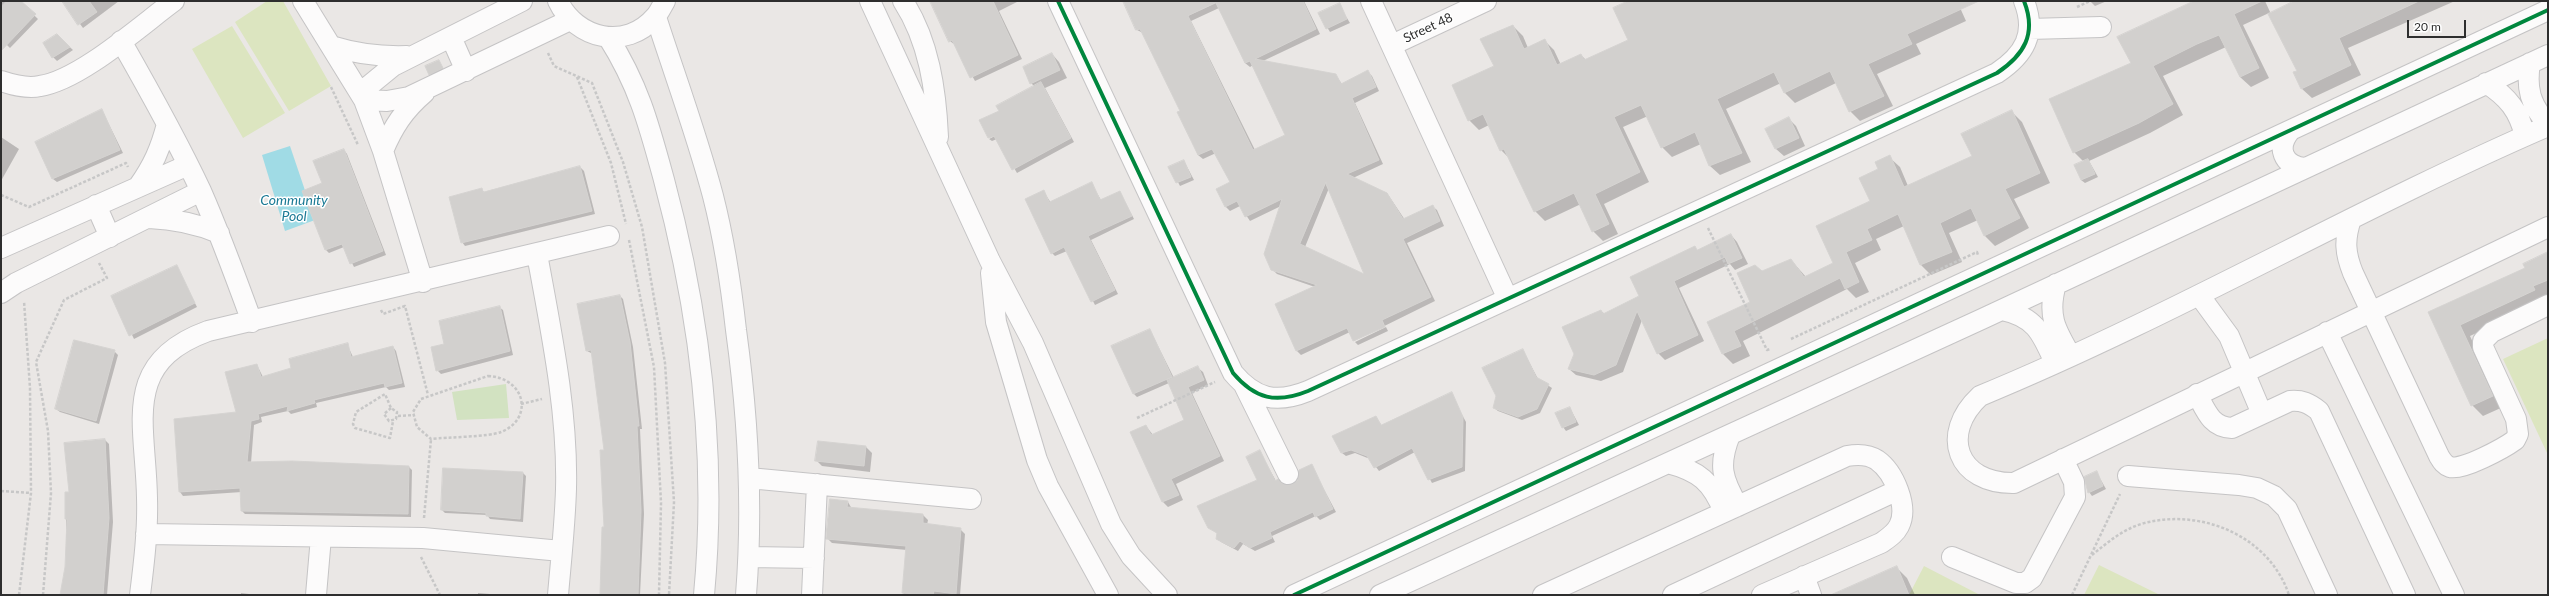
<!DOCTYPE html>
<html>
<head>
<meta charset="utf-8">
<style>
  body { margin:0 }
  #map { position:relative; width:2549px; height:596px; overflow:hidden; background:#eae7e5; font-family:Lato,sans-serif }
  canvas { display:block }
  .frame { position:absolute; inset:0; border:2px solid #2e2e2e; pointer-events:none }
  .scale { position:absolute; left:2407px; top:20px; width:59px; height:18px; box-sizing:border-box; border:2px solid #2e2e2e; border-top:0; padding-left:5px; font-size:12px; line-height:14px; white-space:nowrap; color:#2e2e2e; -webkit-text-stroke:3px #fff; paint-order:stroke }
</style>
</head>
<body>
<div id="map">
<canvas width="2549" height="596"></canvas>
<div class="frame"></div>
<div class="scale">20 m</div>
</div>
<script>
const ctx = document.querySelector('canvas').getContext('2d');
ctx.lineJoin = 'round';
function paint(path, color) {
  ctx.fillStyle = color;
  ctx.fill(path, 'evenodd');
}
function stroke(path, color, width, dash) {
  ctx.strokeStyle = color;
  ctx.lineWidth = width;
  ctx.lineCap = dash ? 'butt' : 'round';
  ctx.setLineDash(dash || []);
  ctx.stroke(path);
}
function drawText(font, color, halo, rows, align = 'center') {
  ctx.font = font + ' Lato,sans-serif';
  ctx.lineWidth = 3;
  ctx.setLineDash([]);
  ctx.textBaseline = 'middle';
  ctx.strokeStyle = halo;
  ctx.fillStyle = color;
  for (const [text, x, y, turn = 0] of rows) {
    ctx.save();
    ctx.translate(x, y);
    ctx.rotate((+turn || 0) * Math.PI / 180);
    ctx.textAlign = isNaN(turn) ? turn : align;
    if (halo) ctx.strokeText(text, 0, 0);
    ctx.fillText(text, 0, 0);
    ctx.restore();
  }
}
const green = new Path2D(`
  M506 384 509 418 457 420 452 392Z`);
const pitch = new Path2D(`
  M267 1H283L331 86 289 111 235 22Z
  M232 26 285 113 243 138 192 49Z
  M2548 338V455L2503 359Z
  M2099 565 2160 595H2084Z
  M1924 566 1980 595H1909Z`);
const water = new Path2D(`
  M290 146 315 220 285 231 262 155Z`);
const shadow = new Path2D(`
  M1 1H19L38 19 10 48 1 39Z
  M63 1H119L83 28Z
  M931 1H1019L999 11 1022 59 975 81 955 45 950 41Z
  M1124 1H1304L1320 34 1263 61 1335 74 1342 84 1368 72 1372 76 1379 91 1355 103 1383 164 1353 178 1387 193 1405 220 1432 206 1437 210 1444 226 1407 243 1435 301 1354 341 1350 332 1301 355 1296 350 1315 287 1277 274 1272 269 1281 206 1250 221 1240 206 1230 211 1225 206 1231 183 1216 153 1203 159 1198 155 1179 112 1181 111 1143 33 1137 30ZM1219 8 1245 63 1250 67 1253 65 1286 136 1255 150 1191 21ZM1329 188 1366 277 1305 247Z
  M1630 1H1957L1966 21 1916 44 1921 54 1877 74 1893 106 1860 121 1850 111 1836 83 1795 103 1785 93 1781 83 1726 109 1751 162 1720 175 1710 166 1701 144 1672 157 1662 147 1648 116 1623 127 1649 182 1604 204 1618 234 1603 241 1593 231 1581 204 1545 221 1535 211 1510 159 1501 150 1489 125 1479 130 1469 120 1513 26 1523 36 1528 48 1544 40 1554 50 1561 65 1581 55 1586 60 1629 41Z
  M2090 1H2107L2095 6Z
  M2195 1H2265L2271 14 2297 1H2455L2348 48 2361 75 2312 98 2301 88 2298 71 2269 13 2243 25 2269 78 2251 87 2240 77 2226 47 2163 76 2183 115 2150 133 2089 161 2098 177 2085 183 2081 180 2084 162 2074 152 2132 63Z
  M1339 5 1350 23 1330 32 1319 14Z
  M57 35 73 50 57 61 53 57Z
  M1052 54 1059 62 1067 78 1045 88 1074 142 1017 173 997 139 992 141 989 139 999 134 989 138 981 120 1000 111 1035 87 1031 83Z
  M439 62 445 72 433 78 430 74Z
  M102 110 123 153 57 182 53 179 77 121Z
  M2012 112 2022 122 2050 183 2014 199 2029 228 1995 246 1985 236 1978 220 1949 233 1962 262 1931 275 1921 265 1904 226 1876 239 1881 250 1855 263 1869 292 1856 298 1847 289 1743 341 1750 356 1733 364 1723 354 1709 323 1752 303 1762 272 1791 260 1806 277 1834 263 1871 201 1879 170 1889 157 1900 167 1908 186 1973 157Z
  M1789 119 1796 126 1805 146 1784 156 1776 149 1767 129Z
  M1 137 19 149 1 181Z
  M344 150 347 154 386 255 354 267 344 247 329 253 326 250 323 184Z
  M1184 161 1194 180 1180 186 1170 167Z
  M580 167 584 171 595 214 465 246 462 242 482 190 485 193Z
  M1091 183 1101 200 1120 192 1134 219 1091 240 1118 294 1095 305 1067 251 1055 256 1052 253 1044 192 1051 203Z
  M1731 235 1737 242 1748 264 1735 270 1730 264 1679 288 1704 341 1665 360 1658 353 1642 320 1623 372 1601 381 1576 375 1569 369 1601 311 1605 314 1640 296 1694 247 1698 251Z
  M2548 253V295L2545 301 2470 336 2503 407 2483 416 2472 405 2429 312 2526 268Z
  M176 266 197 307 134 339 113 296Z
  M620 296 623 299 633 347 642 429H640L644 514 640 595H600L605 528V451L593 354 587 351 578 305Z
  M499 307 503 310 513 355 441 374 437 370 446 344Z
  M1386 327 1388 331 1358 345 1355 342Z
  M1150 330 1174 378 1197 367 1203 372 1208 385 1192 393 1224 461 1176 484 1183 500 1168 507 1163 502 1131 433 1146 426 1153 435 1185 420 1169 383 1137 397 1134 394 1113 347Z
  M347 344 353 357 393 347 396 351 405 387 389 390 386 387 316 403 317 407 291 414 288 411 261 417 262 422 254 425 251 463 409 467 412 470 411 517 245 514 242 511V492L183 496 180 492 175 420 237 413 257 365 263 377 293 369Z
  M1523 350 1538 379 1552 388 1540 413 1522 420 1498 411 1494 408Z
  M114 351 118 355 99 424 60 412 56 409Z
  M1451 394 1466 422 1465 471 1432 483 1415 452 1379 471 1370 459 1355 453 1346 456 1342 453 1376 417 1382 426Z
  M1570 408 1579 425 1566 431 1563 427Z
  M105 440 109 444 113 522 107 595H61L66 567V519L70 493 65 444Z
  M866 447 872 453 870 472 822 466 816 460Z
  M1260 452 1276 481 1287 487 1298 481 1311 465 1336 512 1320 520 1316 516 1272 536 1275 542 1255 551 1243 544 1238 551 1221 542 1217 539 1218 534 1209 527 1258 481Z
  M523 473 526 476 523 522 490 519 487 515 445 513 442 510Z
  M2097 473 2106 489 2092 496 2089 492Z
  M848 502 852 509 923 515 928 520 927 525 960 529 965 534 960 595H905L903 593 907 550 832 543 827 538Z
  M1896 567 1907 578 1915 595H1834Z
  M241 593 257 595H241Z
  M478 593 502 595H478Z`);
const building = new Path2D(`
  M7 1H21L36 14 1 51V7Z
  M62 1H89L97 12 78 25Z
  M930 1H993L1018 55 970 78 952 40 949 42Z
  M1123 1H1303L1316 29 1255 59 1336 74 1341 84 1368 70 1376 87 1352 98 1379 160 1347 174 1387 193 1403 219 1433 205 1440 221 1403 239 1431 297 1382 320 1385 327 1353 341 1347 328 1296 351 1275 304 1317 285 1271 270 1264 254 1282 199 1245 217 1237 201 1225 207 1216 189 1230 182 1212 149 1198 155 1177 112 1180 111 1140 29 1136 30ZM1216 3 1245 63 1250 61 1285 135 1253 150 1188 16ZM1326 182V184L1364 274 1300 244Z
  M1628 1H1979L1907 34 1912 44 1868 64 1884 96 1849 112 1830 71 1784 93 1774 72 1717 99 1742 153 1709 166 1695 132 1661 148 1641 105 1614 117 1640 172 1595 194 1609 224 1592 232 1574 193 1534 212 1504 149 1500 151 1483 114 1468 121 1452 85 1494 66 1480 39 1513 25 1524 49 1545 39 1557 65 1581 54 1584 60 1628 40 1613 8Z
  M2194 1H2262L2234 14 2259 68 2240 77 2219 35 2197 44 2153 66 2173 104 2139 123 2073 153 2049 99 2131 63 2117 37Z
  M2294 1H2419L2339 38 2351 65 2301 89 2293 72 2297 71 2268 14Z
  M1340 3 1347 19 1326 29 1318 13Z
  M57 34 70 47 52 58 43 43Z
  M1052 53 1060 70 1030 84 1023 67Z
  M439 60 443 68 429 75 425 66Z
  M1041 82 1071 138 1012 170 994 136 988 138 979 120 999 111 996 106Z
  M102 109 120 150 52 179 35 142Z
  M2012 110 2040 173 2005 189 2020 218 1984 236 1971 208 1940 223 1952 252 1920 265 1898 214 1867 229 1872 240 1846 252 1859 282 1845 289 1840 278 1734 331 1741 346 1722 354 1707 322 1750 302 1737 273 1755 265 1762 271 1791 259 1804 277 1833 263 1816 226 1870 201 1859 178 1878 169 1875 162 1890 155 1904 187 1972 156 1961 134Z
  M1789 117 1799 138 1775 149 1765 129Z
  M344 149 383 251 350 264 342 244 325 250 302 191 322 183 313 161Z
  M2088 159 2095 174 2081 180 2074 165Z
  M1184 160 1191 177 1176 183 1168 167Z
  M580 166 592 211 461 243 449 197 482 188 483 192Z
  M1092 182 1100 200 1120 191 1132 216 1088 236 1115 290 1091 302 1064 247 1051 254 1025 199 1044 190 1049 202Z
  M1731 234 1742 258 1728 264 1725 257 1674 281 1698 335 1657 354 1637 311 1616 365 1594 375 1568 369 1574 354 1562 327 1601 310 1603 314 1639 296 1630 277 1695 246 1697 250Z
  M2548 252V280L2533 286 2535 290 2460 325 2493 396 2471 406 2428 312 2525 268 2523 264Z
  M177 265 195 303 129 336 111 296Z
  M620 295 630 342 639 426H637L641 510 638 595H600L602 527H604L600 450H604L591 350 586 351 577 304Z
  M500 306 510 351 436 371 431 347 444 344 439 321Z
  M1150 329 1172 377 1133 394 1111 346Z
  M74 340 115 350 96 421 55 409Z
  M348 343 351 357 393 346 402 383 385 387 384 383 314 400 315 403 287 411 288 406 258 414 259 419 251 421 247 462 292 461 409 466 408 514 241 511 240 488 179 492 174 419 236 412 225 372 257 364 261 377 291 368 289 359Z
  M1523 349 1536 377 1549 384 1537 409 1518 417 1493 408 1496 396 1482 368Z
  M1198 366 1204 380 1188 387 1220 456 1171 479 1179 495 1162 502 1130 432 1146 425 1151 435 1184 420 1167 380Z
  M1452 392 1463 417 1462 467 1428 480 1412 448 1374 468 1367 456 1351 450 1341 453 1332 436 1376 416 1381 425Z
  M1570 407 1576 422 1562 428 1555 413Z
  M105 439 109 518 103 595H60L65 567 67 519H65V492H69L64 443Z
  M818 441 866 446 864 466 815 461Z
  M1260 450 1275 481 1278 479 1287 485 1297 481 1299 470 1312 464 1333 509 1315 517 1313 512 1270 532 1272 538 1250 548 1240 541 1234 548 1216 539 1217 533 1208 528 1197 506 1257 480 1246 457Z
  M443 468 523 472 520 519 486 516V513L441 510Z
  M2097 471 2103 486 2088 493 2084 477Z
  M830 499 848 501 847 507 923 514V523L961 528 956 594 934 591 933 595 902 593 906 546 826 539Z
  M1897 566 1909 595H1831Z`);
const path = new Path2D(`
  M2077 7 2090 1
  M548 53 554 66 592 83 623 162 642 227 665 363 674 502 669 595
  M577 77 611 163 626 224
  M331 87 358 145
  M1 195 29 207 126 163 128 167
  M1708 228 1767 350 1770 349
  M629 240 654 367 661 503 659 595
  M381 310 383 314 405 306 428 395
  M1791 339 1977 252 1978 255
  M488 376C526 378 534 419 501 432 489 437 447 437 431 439L417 427 413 412 421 399Z
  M521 404 542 399
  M391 408 384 414 389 421 396 419 397 412 391 408 385 394 356 412 353 424 355 428 390 438 393 421
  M398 416 414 415
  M1137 418 1215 382
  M1 491 31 493
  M424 518 431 439
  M2092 555C2107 543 2122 530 2141 524 2199 507 2269 535 2289 595
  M421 557 440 595
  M19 595 31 493 30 388 24 301
  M43 595 51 493 48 431 36 362 64 300 107 278 99 263
  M2072 595 2120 494`);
const minor = new Path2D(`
  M303 1 364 100 383 151 423 282
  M558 1C576 39 626 51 655 17 659 13 662 6 665 1
  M870 1 990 261 1033 343 1111 524 1131 556 1167 595
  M903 1C929 41 936 90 938 137
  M1058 1 1233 373C1255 399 1276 404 1308 391L1997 73C2024 55 2037 34 2024 1
  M1371 1 1507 297
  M656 17C675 76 697 135 713 196 724 239 731 285 736 330 748 417 753 507 746 595
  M2029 29 2101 27
  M451 37 466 71
  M608 37C639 86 649 125 664 180 700 314 717 457 704 595
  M121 41C149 90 177 140 201 191 220 234 236 278 252 322
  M1392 45 1486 1
  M331 46C357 54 380 57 407 56
  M2530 63C2526 88 2530 105 2548 124
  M1 81C13 85 27 89 40 86 80 80 140 26 174 1
  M2486 83C2508 97 2519 111 2525 136
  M360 93 393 66 522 1
  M364 100 387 101 409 97 570 20
  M2548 126C2356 209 2174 316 1980 396 1939 434 1957 484 2014 483L2548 227
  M2290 131C2276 148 2283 165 2304 168
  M383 151C393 127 404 110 424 93
  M138 187C153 166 161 148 167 124
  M96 205 110 237
  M149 218C174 219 195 223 219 233
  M2351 219C2344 240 2345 253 2353 273L2439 456C2442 461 2444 465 2450 467 2462 471 2504 448 2515 440L2518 434 2516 419 2483 347V341L2492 332 2548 305
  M1 248 188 165
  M537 254C551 331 568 411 566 489 565 524 561 560 558 595
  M991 273 996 322 1037 460 1048 486 1108 595
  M2056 284C2047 315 2055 329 2071 356
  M1 293 16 283 201 191
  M2199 295 2229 336 2262 414
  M2002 310C2036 317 2042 334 2055 363
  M2327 332 2454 595
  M1244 385 1288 474
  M2197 394C2206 411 2211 427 2232 428L2290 401C2302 400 2309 403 2319 411L2405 595
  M1730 435C1718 465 1722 479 1738 506
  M1668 463C1699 471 1712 482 1724 512
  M2128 476 2239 485 2257 488 2274 496 2287 509 2327 595
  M749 478 971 499
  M146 534 423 538 561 551
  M749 557 814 558
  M1952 557 2016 583H2025L2032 578 2075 497 2074 482 2063 459
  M1804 576 1811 595
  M140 595C144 563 148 530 147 498 146 424 120 363 208 331L609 236
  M316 595 321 537
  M812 595 817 484
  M1294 595 2548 10
  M1380 595 1982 319 2548 55
  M1543 595 1847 456C1858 454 1868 454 1877 460 1894 472 1909 507 1899 526 1895 534 1888 538 1881 543L1762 595
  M1673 595 1898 490`);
const cycleway = new Path2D(`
  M1058 1 1233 373C1255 399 1276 404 1308 391L1997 73C2024 55 2037 34 2024 1
  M1294 595 2548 10`);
const streetNames = [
  ["Street 48",1428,28,-25]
];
const waterNames = [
  ["Community",294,200],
  ["Pool",294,216]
];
paint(green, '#d2e2c1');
paint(pitch, '#dce5c0');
paint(water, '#a0dbe5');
paint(shadow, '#0003');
paint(building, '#d2d0ce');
stroke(building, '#d5d3d1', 1);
stroke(minor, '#c5c4c5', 22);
stroke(path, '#c7c7c7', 2.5, [3, 2]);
stroke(minor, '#fcfbfb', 20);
stroke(cycleway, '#00873e', 4);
drawText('13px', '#2e2e2e', '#fff', streetNames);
drawText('italic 14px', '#1b7a95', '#fff', waterNames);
</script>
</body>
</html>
